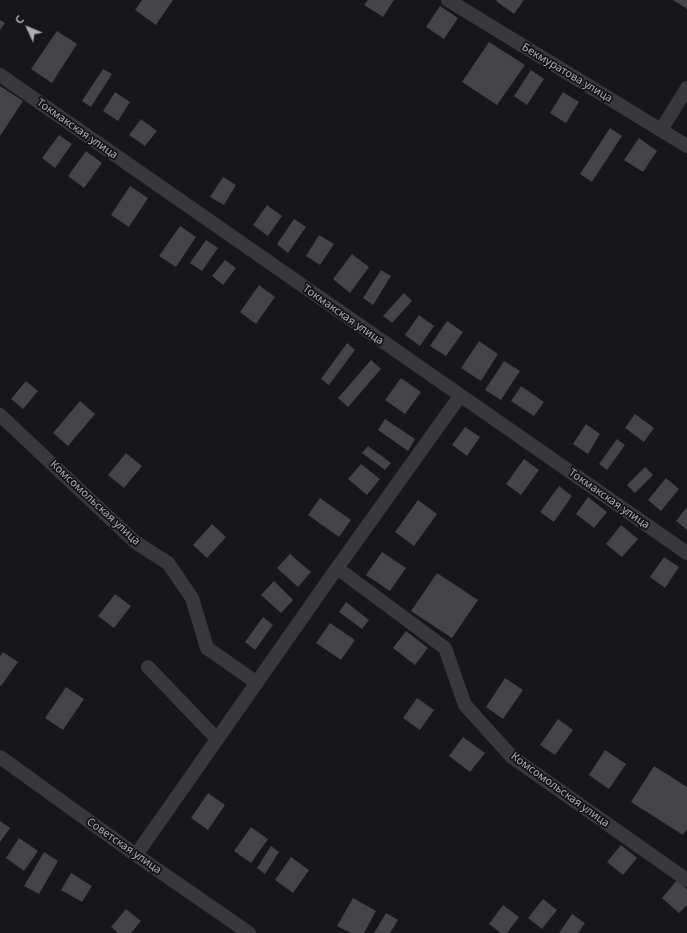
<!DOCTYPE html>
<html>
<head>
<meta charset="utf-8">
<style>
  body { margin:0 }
  #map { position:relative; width:687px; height:933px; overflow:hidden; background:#171719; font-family:"Noto Sans",sans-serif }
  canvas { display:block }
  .north { position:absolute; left:8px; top:8px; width:40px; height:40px; -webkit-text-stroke:3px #121214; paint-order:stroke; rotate:314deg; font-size:11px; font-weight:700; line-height:16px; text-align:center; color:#aaaeb8 }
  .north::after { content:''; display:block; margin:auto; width:14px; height:18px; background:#aaaeb8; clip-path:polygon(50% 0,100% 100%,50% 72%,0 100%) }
</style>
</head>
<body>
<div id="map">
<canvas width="687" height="933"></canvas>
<div class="north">С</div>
</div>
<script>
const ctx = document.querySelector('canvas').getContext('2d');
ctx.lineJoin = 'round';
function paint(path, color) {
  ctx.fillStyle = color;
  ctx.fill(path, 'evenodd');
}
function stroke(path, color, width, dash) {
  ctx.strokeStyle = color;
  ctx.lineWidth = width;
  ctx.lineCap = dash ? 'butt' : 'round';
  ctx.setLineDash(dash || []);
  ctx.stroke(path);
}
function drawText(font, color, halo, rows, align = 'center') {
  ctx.font = font + ' "Noto Sans",sans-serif';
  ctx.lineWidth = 3.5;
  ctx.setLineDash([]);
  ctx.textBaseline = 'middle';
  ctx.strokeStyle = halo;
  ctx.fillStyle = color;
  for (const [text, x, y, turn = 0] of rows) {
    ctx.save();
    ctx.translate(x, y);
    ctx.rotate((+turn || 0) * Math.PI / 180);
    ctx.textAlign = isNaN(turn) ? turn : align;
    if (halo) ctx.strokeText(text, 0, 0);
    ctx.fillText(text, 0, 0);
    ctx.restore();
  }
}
const building = new Path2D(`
  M142 0H173L156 25 135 10Z
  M368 0H394L383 17 364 5Z
  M497 0H524L514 14 496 1Z
  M673 0H687V9Z
  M440 6 458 18 444 39 426 27Z
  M0 20 5 23 0 30Z
  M57 31 77 44 52 83 31 69Z
  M489 42 525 65 497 105 462 82Z
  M103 69 112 74 91 107 82 101Z
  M531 70 544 79 527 105 514 96Z
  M0 86 23 101 0 136Z
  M115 92 130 102 118 121 103 111Z
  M563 92 579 102 566 123 550 113Z
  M141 119 157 131 145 146 129 135Z
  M610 128 622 136 592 182 580 174Z
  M59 135 72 144 55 168 42 158Z
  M639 138 657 151 643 172 624 160Z
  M86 151 102 163 84 188 68 176Z
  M223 177 236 185 224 205 210 197Z
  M130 186 148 198 129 227 111 215Z
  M267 205 282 216 268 236 253 225Z
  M294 219 306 227 288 253 277 244Z
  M180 226 196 237 176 267 159 256Z
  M319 235 334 244 320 265 306 256Z
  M206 240 218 248 202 271 190 263Z
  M352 254 369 267 350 293 333 279Z
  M225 260 236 268 223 285 212 276Z
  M381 270 391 276 373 305 363 298Z
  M259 285 275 297 256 324 240 312Z
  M404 293 412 301 392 323 383 316Z
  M419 315 434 326 420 346 405 335Z
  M447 321 463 332 446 356 430 346Z
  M479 341 498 354 481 381 461 368Z
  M347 343 355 350 329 385 321 379Z
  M371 360 381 369 348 407 338 398Z
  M504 361 520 371 501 400 485 390Z
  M401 378 421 392 405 414 385 400Z
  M26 381 38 391 23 409 11 399Z
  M521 386 544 402 534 416 511 401Z
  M80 401 95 414 68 446 53 433Z
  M635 414 654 428 644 442 625 428Z
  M385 419 415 439 408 451 378 430Z
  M586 424 600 434 588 454 573 444Z
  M465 427 480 437 467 456 452 445Z
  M617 439 625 445 607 470 599 464Z
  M368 446 391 463 385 470 362 453Z
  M126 453 142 466 124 488 108 475Z
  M524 459 539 470 521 495 506 484Z
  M361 464 380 479 367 495 348 479Z
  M645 467 653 475 635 493 627 485Z
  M666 478 679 489 661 511 648 500Z
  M559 486 572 496 554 522 540 512Z
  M588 497 607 512 594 528 576 514Z
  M320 498 351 520 339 537 308 515Z
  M418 500 437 514 414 546 395 532Z
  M687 507V530L676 521Z
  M212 524 226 537 207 558 193 545Z
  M621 525 638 539 622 557 606 544Z
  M382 552 406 568 390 591 366 575Z
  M290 554 311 572 298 587 277 568Z
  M664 557 679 567 665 588 650 577Z
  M437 573 478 600 452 638 411 611Z
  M274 581 293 600 281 613 261 595Z
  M115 594 131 606 114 628 98 616Z
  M346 602 369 620 362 629 339 612Z
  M263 617 273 625 255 650 245 642Z
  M330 623 355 640 341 660 316 643Z
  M406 631 428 648 415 665 393 648Z
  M3 652 18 662 1 686 0 685V656Z
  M505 678 523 690 503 719 486 707Z
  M66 687 84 699 63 730 45 718Z
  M417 698 434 710 420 730 403 718Z
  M558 719 573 730 555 755 540 745Z
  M463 737 485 753 470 772 449 756Z
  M605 750 626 764 609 789 589 775Z
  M654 766 687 787V829L683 835 631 802Z
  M208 793 225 805 208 830 191 818Z
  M0 821 10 828 0 842Z
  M251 827 268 839 251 863 234 851Z
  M19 838 38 851 24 871 6 858Z
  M621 845 637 858 623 875 607 862Z
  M271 846 279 852 265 874 257 868Z
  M44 852 58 861 39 894 24 886Z
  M291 857 309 870 293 893 275 880Z
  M71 873 92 886 82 902 61 890Z
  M677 880 687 889V905L679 913 662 898Z
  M353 898 376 911 364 933H351L337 926Z
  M543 899 557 910 542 929 528 918Z
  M503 905 519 917 507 933H501L489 924Z
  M126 909 141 921 131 933H118L111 927Z
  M386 913 398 920 390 933H374Z
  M572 914 585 923 578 933H559Z`);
const street = new Path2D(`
  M448 0 687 146
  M0 75 687 553
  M661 130 687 88
  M0 415 135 542 168 563 192 598 207 648 257 683
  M337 568 445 648 465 705 512 757 687 880
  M148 667 217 739
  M0 757 136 855 249 933
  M136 855 337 568 460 396`);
const streetNames = [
  ["Бекмуратова улица",567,73,31],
  ["Токмакская улица",77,129,35],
  ["Токмакская улица",343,315,35],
  ["Токмакская улица",609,499,35],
  ["Комсомольская улица",95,503,43],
  ["Комсомольская улица",560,790,36],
  ["Советская улица",124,846,35]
];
paint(building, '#444449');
stroke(street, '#38393e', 14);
drawText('11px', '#aaaeb8', '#121214', streetNames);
</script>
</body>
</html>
